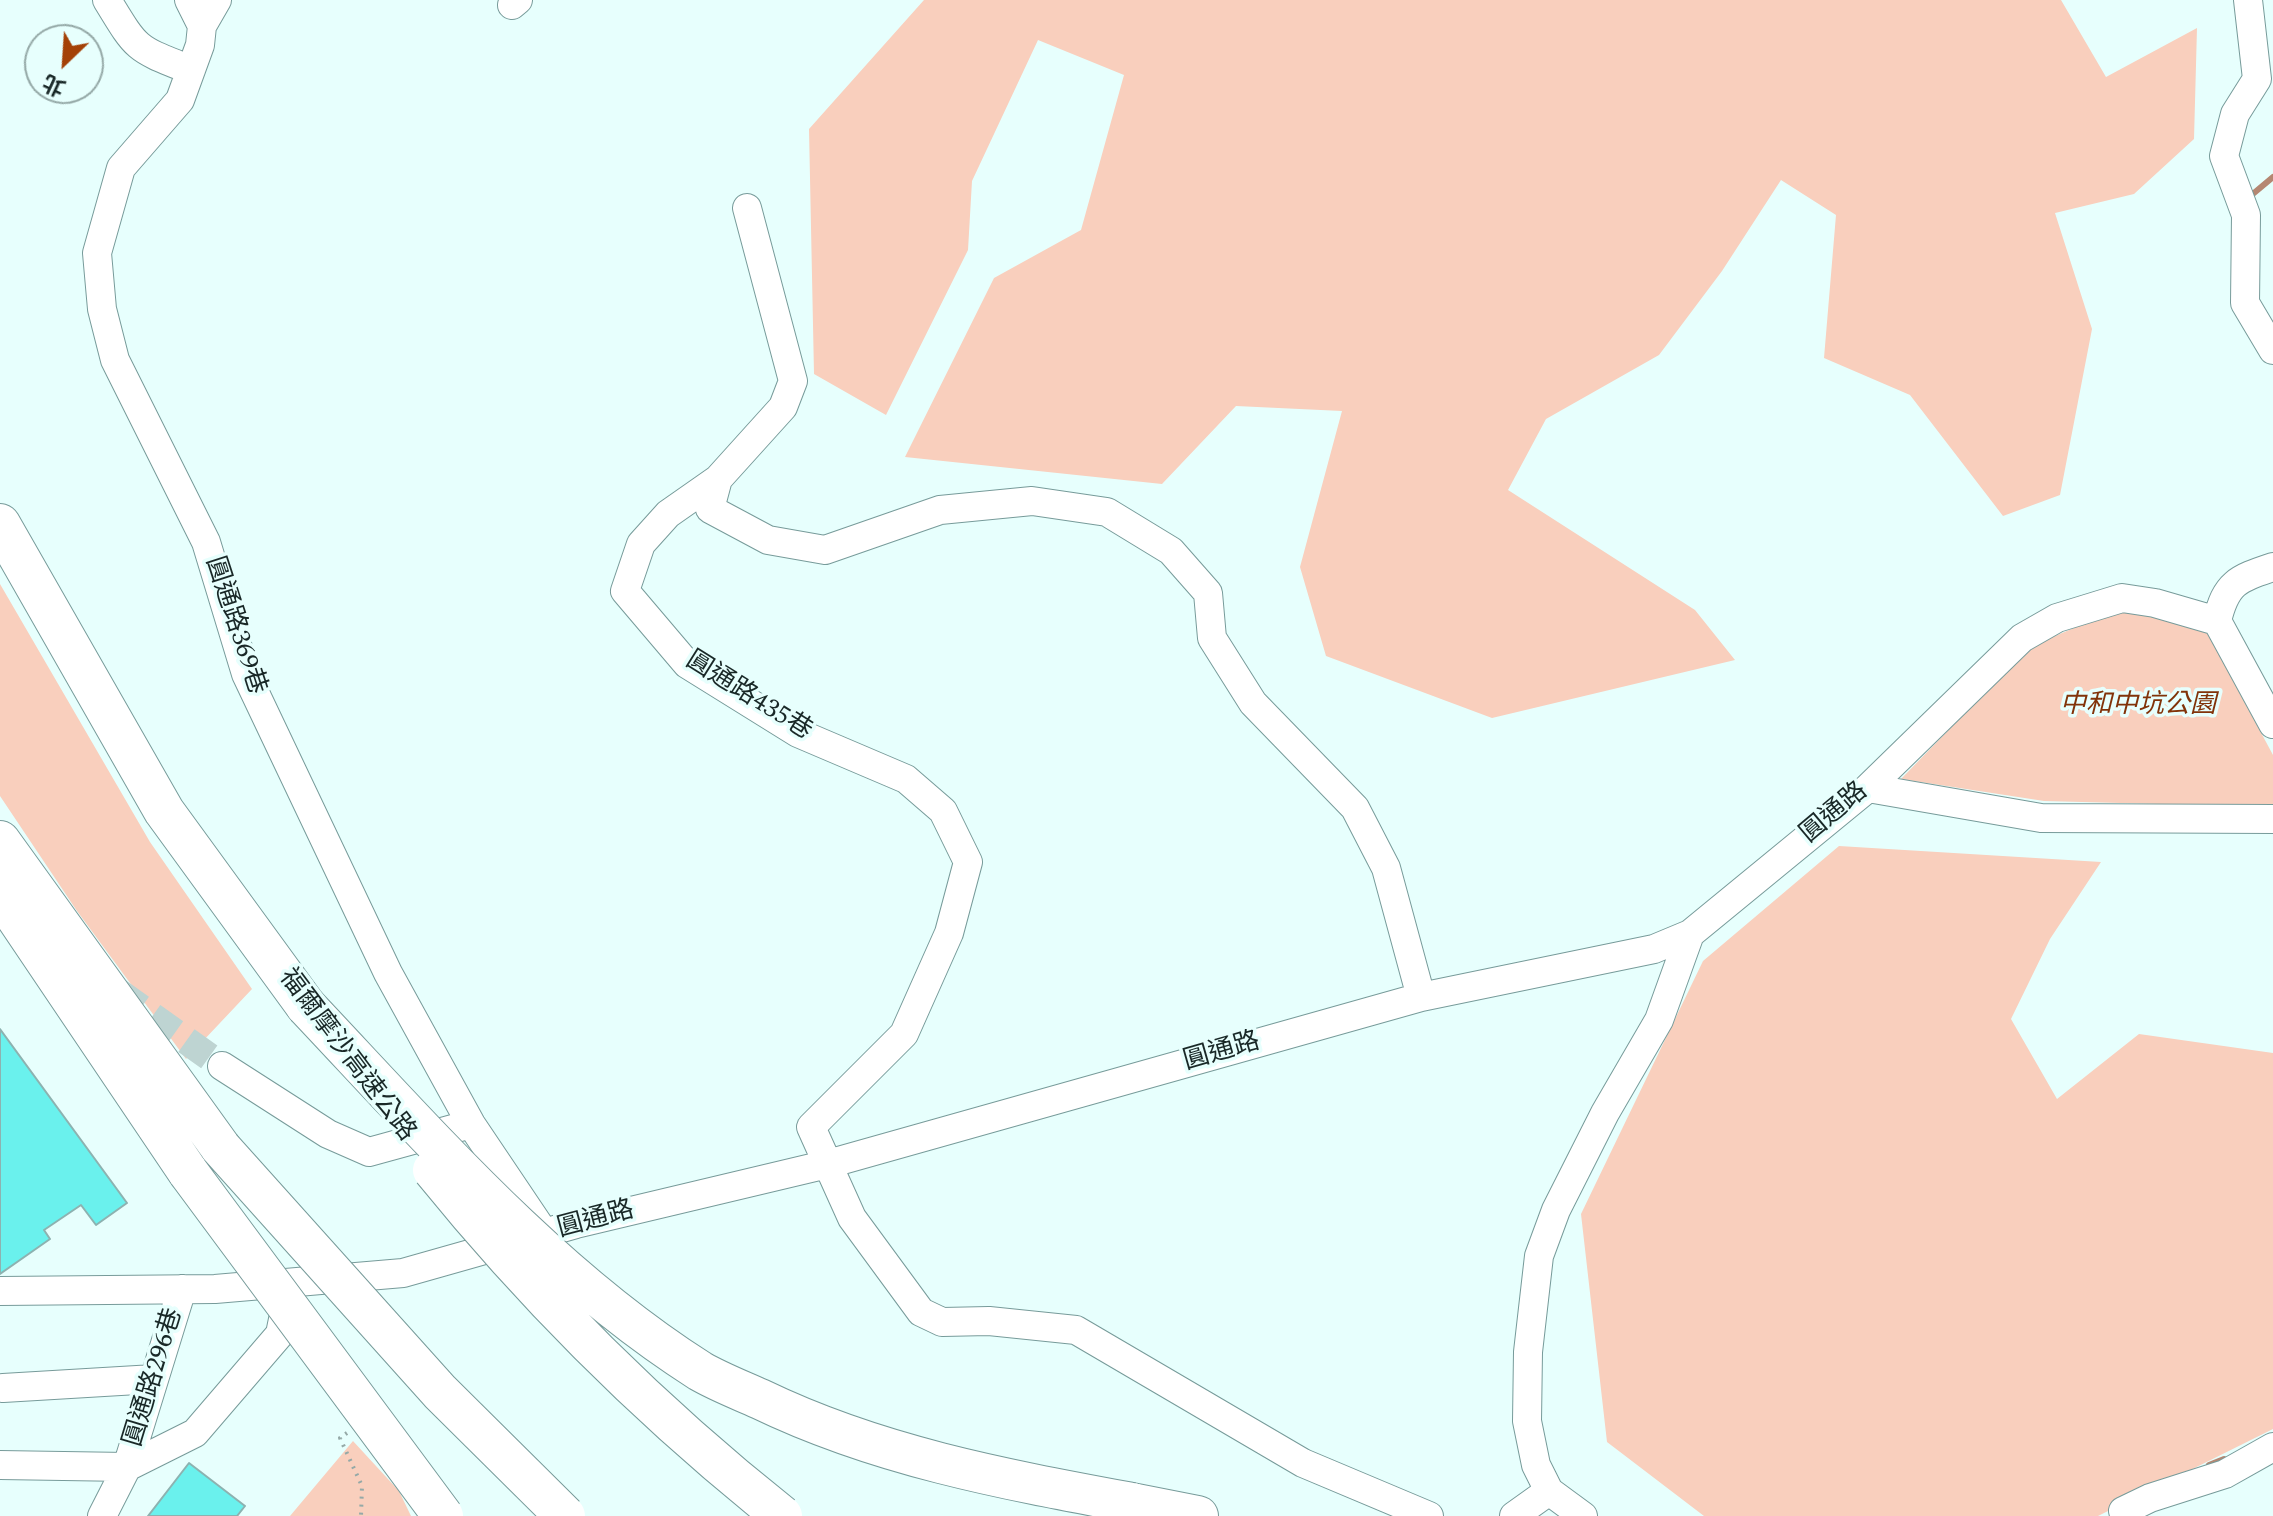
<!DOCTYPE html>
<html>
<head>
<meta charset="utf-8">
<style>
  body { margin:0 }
  #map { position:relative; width:2273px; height:1516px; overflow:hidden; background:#e7fffd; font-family:Spectral,"Noto Sans TC",serif }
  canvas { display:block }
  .north { position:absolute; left:24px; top:24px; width:80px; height:80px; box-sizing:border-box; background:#e7fffd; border:2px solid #95a9a7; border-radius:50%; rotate:205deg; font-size:22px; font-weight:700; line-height:32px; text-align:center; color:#192827 }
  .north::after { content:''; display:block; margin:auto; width:28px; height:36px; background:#a44107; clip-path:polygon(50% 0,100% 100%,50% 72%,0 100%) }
</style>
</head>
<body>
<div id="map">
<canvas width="2273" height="1516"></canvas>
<div class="north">北</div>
</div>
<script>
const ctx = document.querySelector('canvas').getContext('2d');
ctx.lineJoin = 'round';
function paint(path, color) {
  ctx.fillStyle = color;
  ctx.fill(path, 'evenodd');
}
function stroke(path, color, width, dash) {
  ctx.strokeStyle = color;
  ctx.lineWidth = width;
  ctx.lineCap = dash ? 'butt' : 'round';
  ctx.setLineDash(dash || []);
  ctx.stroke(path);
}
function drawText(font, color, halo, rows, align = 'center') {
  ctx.font = font + ' Spectral,"Noto Sans TC",serif';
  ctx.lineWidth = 7;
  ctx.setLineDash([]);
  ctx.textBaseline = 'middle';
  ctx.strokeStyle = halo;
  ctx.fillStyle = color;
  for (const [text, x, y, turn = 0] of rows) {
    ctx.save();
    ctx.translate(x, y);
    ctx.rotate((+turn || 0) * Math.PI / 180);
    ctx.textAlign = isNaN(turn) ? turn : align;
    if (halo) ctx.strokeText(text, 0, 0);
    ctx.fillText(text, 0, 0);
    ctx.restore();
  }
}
const green = new Path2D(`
  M924 0H2061L2106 77 2197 28 2194 139 2134 194 2055 213 2092 329 2060 495 2003 516 1910 395 1824 358 1836 215 1781 180 1722 271 1659 355 1546 419 1508 490 1695 610 1735 660 1492 718 1326 656 1300 567 1342 411 1236 406 1162 484 905 457 994 278 1081 230 1124 75 1038 40 972 181 968 250 886 415 814 374 809 129Z
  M0 584 150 842 252 989 186 1059 77 911 0 796Z
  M2192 604 2273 755V807L2044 801 1901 779 2029 647 2107 614Z
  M1839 846 2101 862 2050 939 2011 1019 2057 1099 2139 1034 2273 1053V1429L2098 1516H1704L1607 1442 1581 1214 1703 961Z
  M353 1441 399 1491 411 1516H290Z`);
const stream = new Path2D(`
  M2248 198 2273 177
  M2209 1465 2224 1459`);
const building = new Path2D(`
  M0 1029 127 1203 96 1225 81 1205 44 1230 50 1239 0 1274Z
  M189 1463 245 1506 237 1516H148Z`);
const minorTunnel = new Path2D(`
  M118 992 222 1066`);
const path = new Path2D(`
  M347 1433 340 1438 362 1486 361 1516`);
const minor = new Path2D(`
  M107 0C138 51 135 48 191 70
  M189 0 202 26 200 45 180 100 121 168 97 253 102 309 115 360 206 542 246 674 388 973 471 1124 545 1234
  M2248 0 2257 79 2235 114 2224 156 2246 215 2245 303 2273 350
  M512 5 518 0
  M202 26 217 0
  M718 479 783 407 793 381 747 208
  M2217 621C2226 583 2237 579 2273 567
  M1868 788 2041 818 2273 819
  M1421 997 1386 868 1355 808 1253 703 1212 638 1208 593 1171 551 1107 512 1032 501 940 510 825 550 768 540 710 509 718 479 668 514 641 544 625 591 687 664 798 733 906 779 943 811 968 862 949 933 904 1034 811 1127 852 1218 921 1312 942 1322 989 1321 1076 1330 1303 1463 1429 1516
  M222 1066 328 1134 369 1152 471 1124
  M0 1291 215 1289 403 1273 576 1224 828 1164 1421 997 1654 949 1690 934 1868 788 2022 638 2057 618 2122 598 2155 603 2217 621 2273 724
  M3 1388 154 1379
  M0 1465 127 1467 182 1289
  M2123 1511 2150 1498 2225 1474 2273 1447
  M102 1516 127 1467 195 1433 280 1334 288 1295
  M1514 1516 1549 1491
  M1583 1516 1549 1491 1536 1465 1527 1421 1528 1352 1539 1256 1556 1210 1605 1113 1659 1020 1690 934`);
const highway = new Path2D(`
  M0 524 164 811 306 1006
  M0 841 221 1148
  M0 888 16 917 188 1172
  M1132 1503 1198 1516`);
const highwayBridge = new Path2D(`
  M306 1006C427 1134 550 1276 700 1371 719 1382 740 1390 760 1399 878 1456 1003 1479 1132 1503
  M221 1148 440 1392 565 1516
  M433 1170C535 1296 655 1415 782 1516
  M188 1172 443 1516`);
const streetNames = [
  ["圓通路369巷",234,626,72],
  ["圓通路435巷",748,697,32],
  ["圓通路",1835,814,-40],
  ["圓通路",1222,1053,-16],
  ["福爾摩沙高速公路",346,1056,53],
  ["圓通路",596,1221,-15],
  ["圓通路296巷",155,1378,-73]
];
const parkNames = [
  ["中和中坑公園",2138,707]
];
paint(green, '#f9cfbd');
stroke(stream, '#b58772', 6);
paint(building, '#6af1ed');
stroke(building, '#8db2b0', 2);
stroke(minorTunnel, '#bed4d2', 28, [28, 14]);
stroke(minor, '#779b9a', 30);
stroke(highway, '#779b9a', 42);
stroke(path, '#95a9a7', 4, [2, 6]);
stroke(minor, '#fff', 28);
stroke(highway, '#fff', 40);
stroke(highwayBridge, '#779b9a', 42, []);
stroke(highwayBridge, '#fff', 40);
drawText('26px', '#192827', '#e7fffd', streetNames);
drawText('italic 26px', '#813309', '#e7fffd', parkNames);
</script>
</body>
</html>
